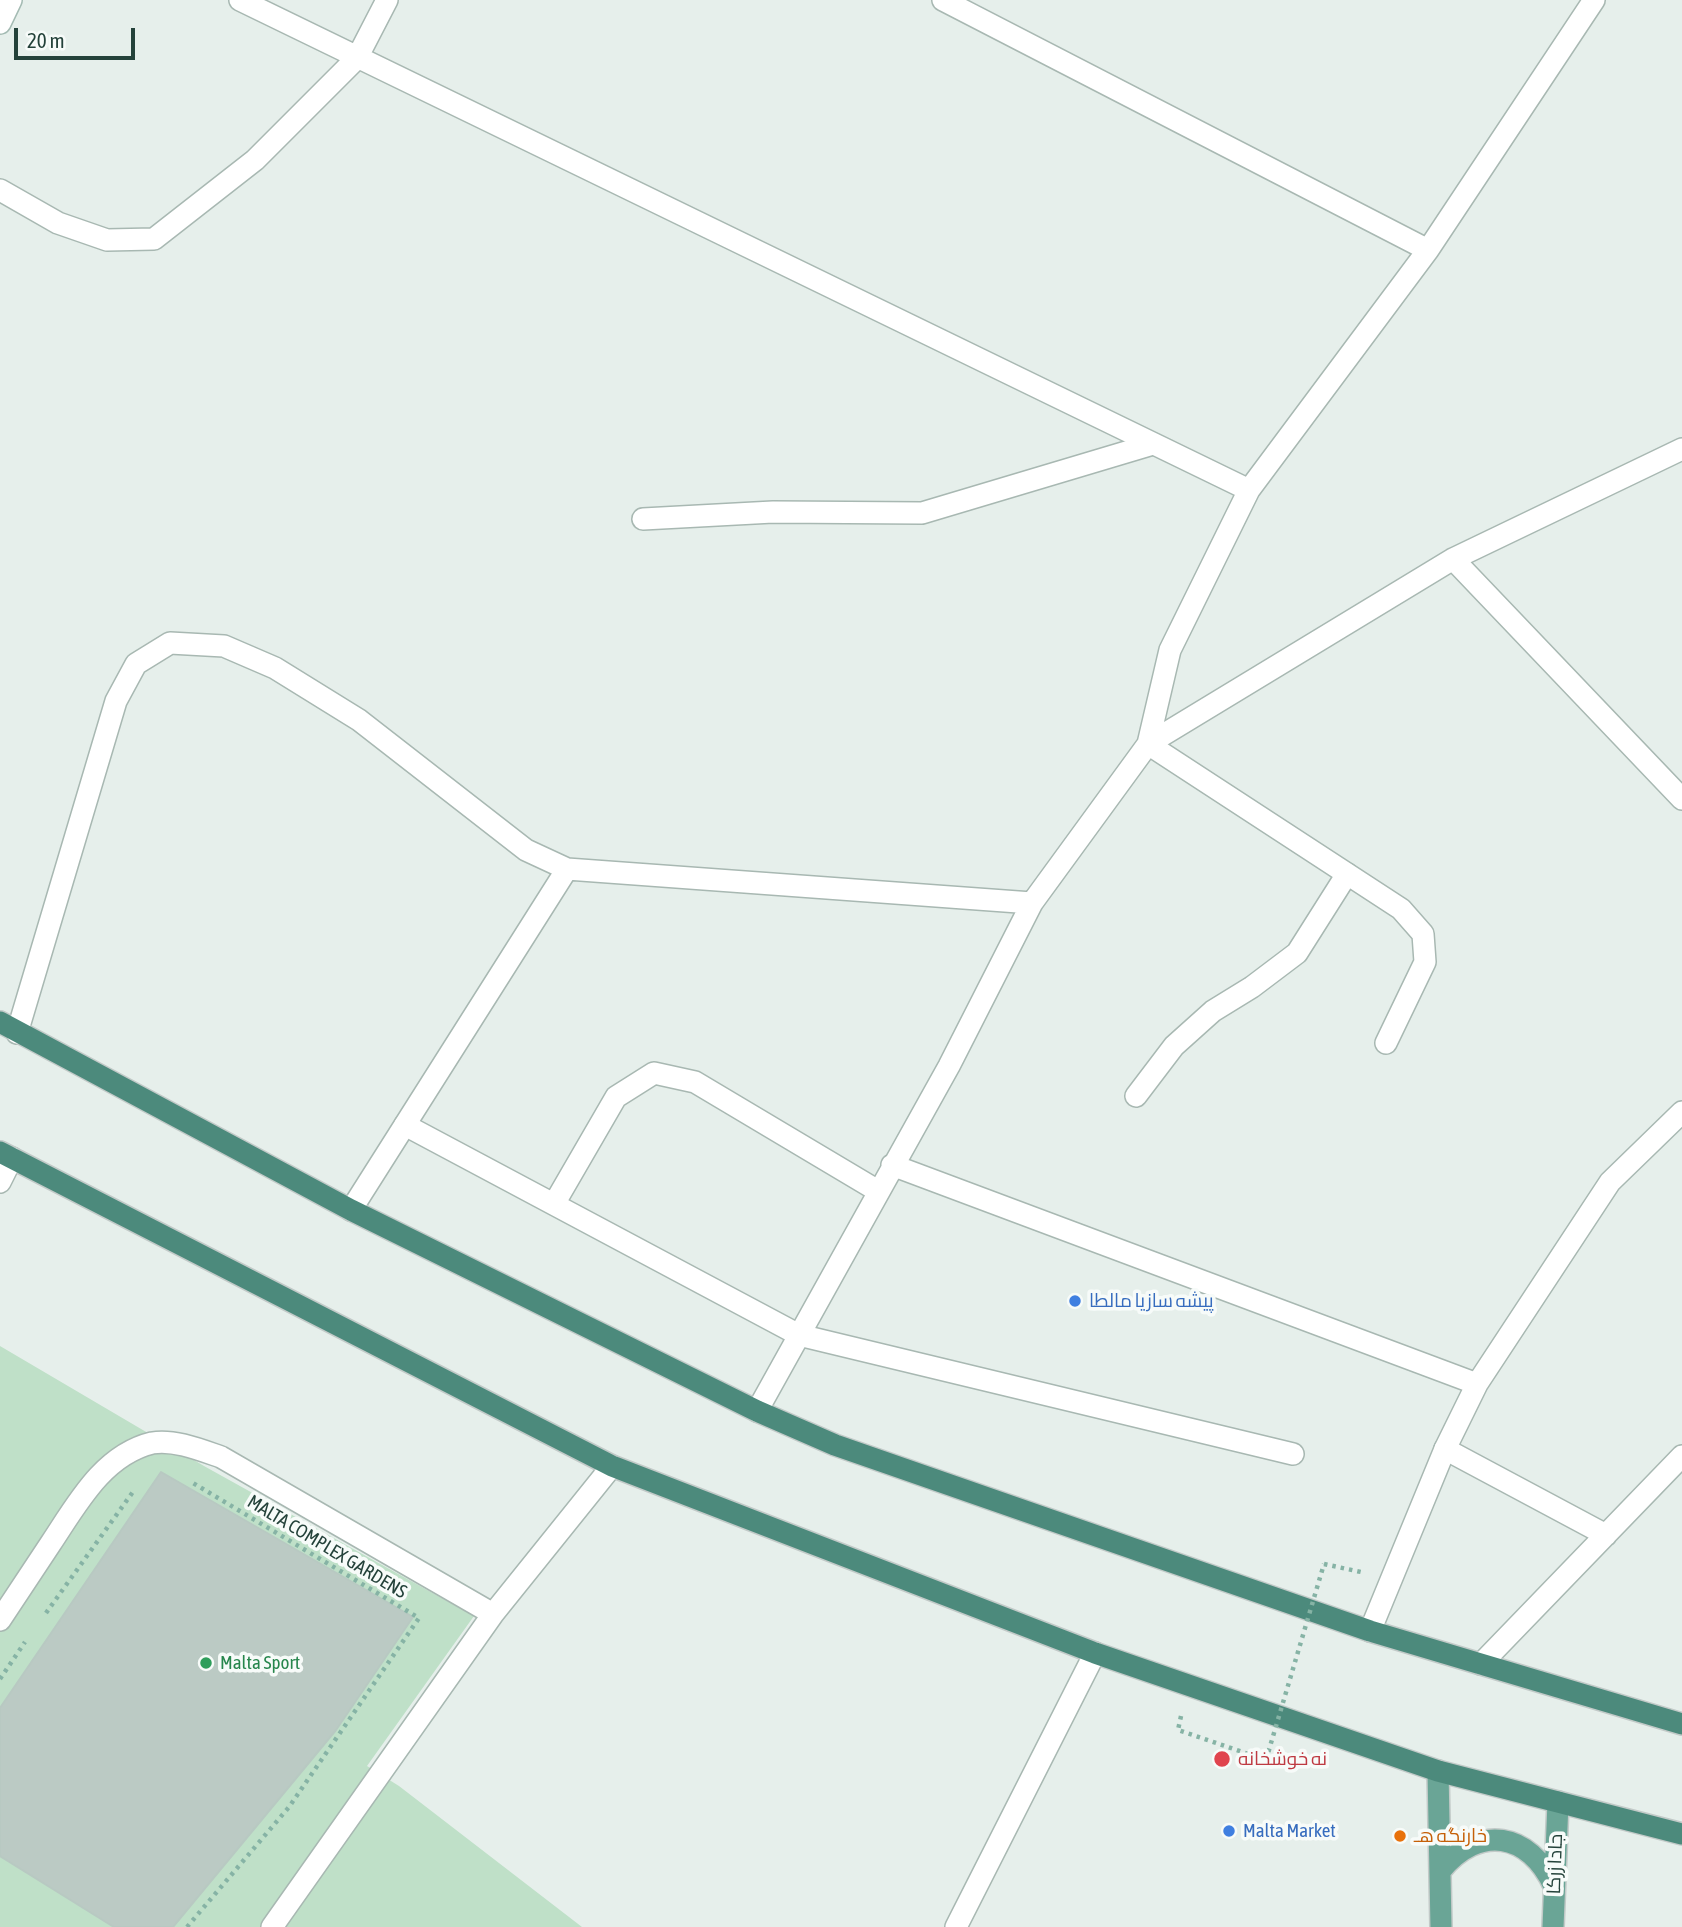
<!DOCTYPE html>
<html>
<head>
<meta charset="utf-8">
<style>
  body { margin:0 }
  #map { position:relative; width:1682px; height:1927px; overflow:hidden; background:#e6efeb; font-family:"Asap Condensed",sans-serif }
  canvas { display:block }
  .scale { position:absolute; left:14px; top:28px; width:121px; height:32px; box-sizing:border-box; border:4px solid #24423a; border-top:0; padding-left:9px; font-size:21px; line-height:24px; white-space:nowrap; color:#24423a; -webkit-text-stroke:5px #f7fbf9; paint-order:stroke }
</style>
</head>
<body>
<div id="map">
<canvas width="1682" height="1927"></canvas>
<div class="scale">20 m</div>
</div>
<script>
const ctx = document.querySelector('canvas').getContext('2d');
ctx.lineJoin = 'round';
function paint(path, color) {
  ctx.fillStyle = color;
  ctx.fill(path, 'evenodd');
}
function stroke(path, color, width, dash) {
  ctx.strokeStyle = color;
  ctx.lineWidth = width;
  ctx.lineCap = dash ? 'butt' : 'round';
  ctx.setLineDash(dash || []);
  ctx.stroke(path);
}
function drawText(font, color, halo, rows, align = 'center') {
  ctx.font = font + ' "Asap Condensed",Cairo,sans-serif';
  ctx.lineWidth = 7;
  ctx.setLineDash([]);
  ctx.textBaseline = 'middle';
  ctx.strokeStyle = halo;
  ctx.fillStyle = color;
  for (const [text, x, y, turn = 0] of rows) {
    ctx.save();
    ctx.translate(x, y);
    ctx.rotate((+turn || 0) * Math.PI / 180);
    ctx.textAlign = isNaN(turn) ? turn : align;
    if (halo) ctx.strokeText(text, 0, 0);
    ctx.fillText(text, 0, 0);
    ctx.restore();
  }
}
const green = new Path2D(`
  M0 1346 204 1466 474 1616 367 1766 399 1786 582 1927H0Z`);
const building = new Path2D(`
  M161 1472 413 1617 336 1730 173 1927H114L0 1856V1708Z`);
const path = new Path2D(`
  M1324 1564 1361 1572
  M46 1613 135 1489
  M0 1679 25 1642
  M1181 1716 1178 1730 1266 1760
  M187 1927 289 1807 419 1618 193 1483`);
const service = new Path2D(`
  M643 519 773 512 922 513 1153 444
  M1136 1096 1174 1046 1213 1011 1252 987 1297 953 1347 874
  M405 1125 799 1335 1293 1454
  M0 1182 12 1158
  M554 1204 616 1097 654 1073 695 1082 878 1191
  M1445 1449 1606 1535
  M1481 1664 1682 1456`);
const minor = new Path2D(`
  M240 0 1249 490
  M943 0 1428 250
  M0 190 58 223 107 240 154 239 255 160 357 58 387 0
  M1453 559 1682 799
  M17 1033 116 701 136 664 170 643 224 646 275 668 359 720 526 850 567 869 1032 903
  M1386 1043 1425 962 1423 934 1401 909 1148 744 1170 650 1249 490 1428 250 1594 0
  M892 1165 1477 1384
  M351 1210 567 869
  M757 1411 949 1066 1032 903 1148 744 1453 559 1682 449
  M0 1620C17 1594 34 1569 51 1543 77 1504 103 1455 152 1443 174 1439 201 1450 221 1457L493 1614
  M1370 1631 1445 1449 1477 1384 1610 1182 1682 1112
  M272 1927 493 1614 612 1466
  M956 1927 1095 1653`);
const secondary = new Path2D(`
  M0 23 11 0`);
const primary = new Path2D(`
  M1438 1771 1441 1927
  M1441 1870C1479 1824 1529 1832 1554 1886
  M1553 1927 1558 1802`);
const trunk = new Path2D(`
  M0 1022 351 1210 757 1411 835 1445 1370 1631 1682 1724
  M0 1152 612 1466 1095 1653 1438 1771 1682 1834`);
const pathBridge = new Path2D(`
  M1266 1760 1324 1564`);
const markers = [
  [1075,1301,7,"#3f7fe0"],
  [206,1663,7,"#2e9e5b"],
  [1222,1759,9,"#e0444e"],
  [1229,1831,7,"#3f7fe0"],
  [1400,1836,7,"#e8710a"]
];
const shopNames = [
  ["پيشه سازيا مالطا",1089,1301],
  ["Malta Market",1243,1831]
];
const streetNames = [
  ["MALTA COMPLEX GARDENS",327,1547,31],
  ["جادا زرکا",1555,1864,-88]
];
const leisureNames = [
  ["Malta Sport",220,1663]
];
const healthNames = [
  ["نه خوشخانه",1238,1759]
];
const foodNames = [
  ["خارنگه هـ",1414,1836]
];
paint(green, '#bfe0c8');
paint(building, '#bbcac4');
stroke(building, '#b8c9c2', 2);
stroke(service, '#a8b8b2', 24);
stroke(minor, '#a8b8b2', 24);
stroke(secondary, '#a4bbb3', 24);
stroke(primary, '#c2cac8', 24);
stroke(trunk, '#c2cac8', 24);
stroke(path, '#86b3a5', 4.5, [3.5, 5]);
stroke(service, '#fff', 21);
stroke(minor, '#fff', 21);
stroke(secondary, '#fff', 21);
stroke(primary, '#6aa596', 21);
stroke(trunk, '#4c8a7c', 21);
stroke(pathBridge, '#86b3a5', 4.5, [3.5, 5]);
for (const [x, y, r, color] of markers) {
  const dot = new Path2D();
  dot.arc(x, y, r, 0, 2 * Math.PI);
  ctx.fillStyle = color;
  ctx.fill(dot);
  stroke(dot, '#f7fbf9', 2.5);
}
drawText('19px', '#366cbe', '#f7fbf9', shopNames, 'left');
drawText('19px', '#24423a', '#f7fbf9', streetNames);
drawText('19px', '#27864d', '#f7fbf9', leisureNames, 'left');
drawText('19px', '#be3a42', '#f7fbf9', healthNames, 'left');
drawText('19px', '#c56008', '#f7fbf9', foodNames, 'left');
</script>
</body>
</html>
